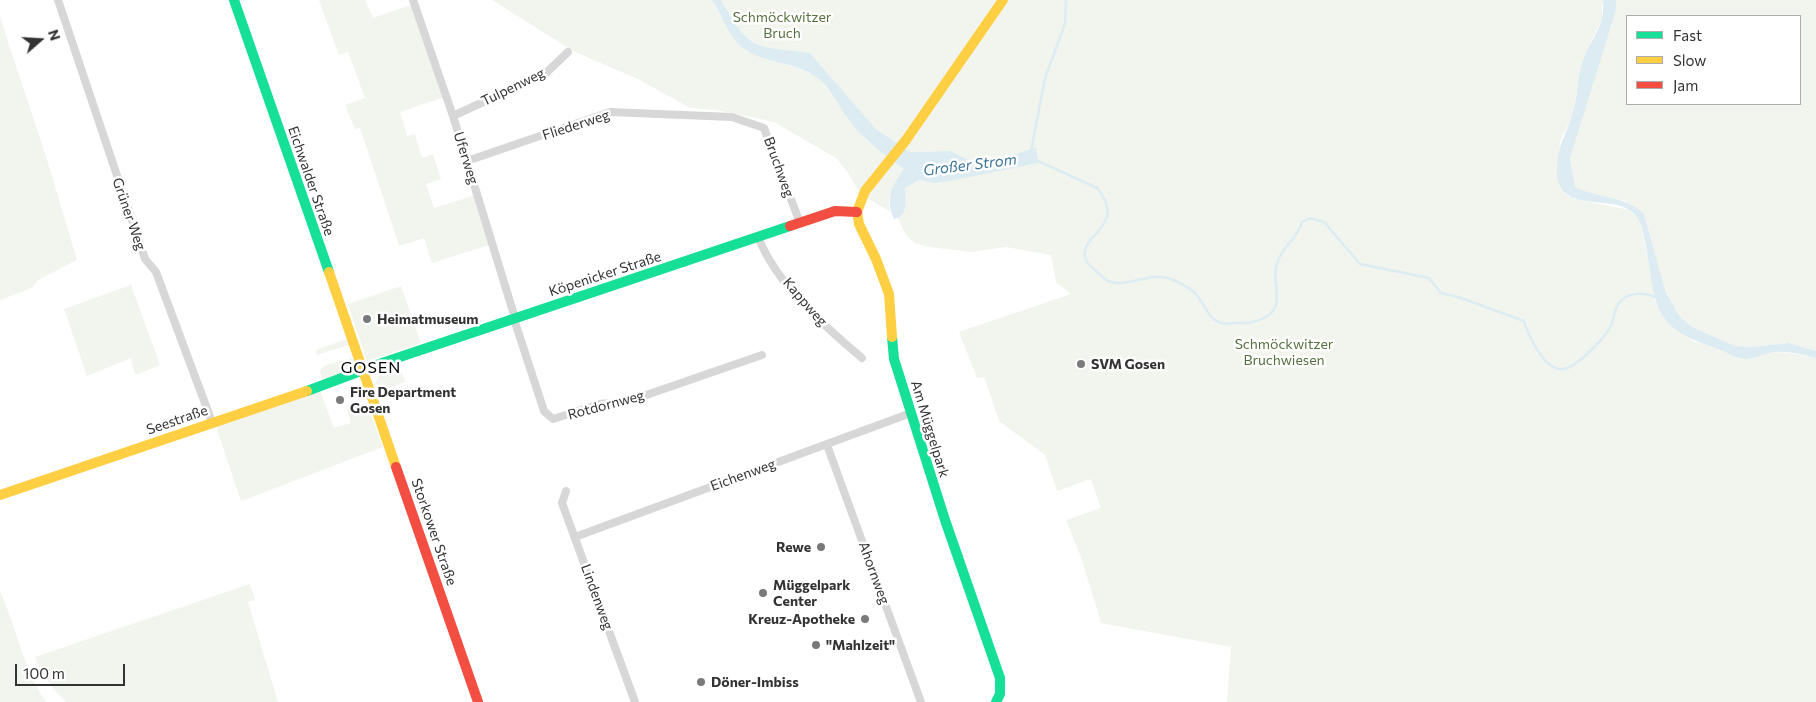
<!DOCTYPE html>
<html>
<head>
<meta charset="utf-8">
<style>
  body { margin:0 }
  #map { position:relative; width:1816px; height:702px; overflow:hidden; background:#fff; font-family:Commissioner,sans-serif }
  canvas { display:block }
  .legend { position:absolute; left:1626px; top:15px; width:175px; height:90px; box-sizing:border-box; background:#fff; border:1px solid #adadad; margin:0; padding:6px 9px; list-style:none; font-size:15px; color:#333 }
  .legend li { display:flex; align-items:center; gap:10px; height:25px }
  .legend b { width:25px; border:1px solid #adadad }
  .north { position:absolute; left:15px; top:15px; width:50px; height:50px; -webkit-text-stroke:4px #fff; paint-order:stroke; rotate:71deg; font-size:14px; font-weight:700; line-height:20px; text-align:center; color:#333 }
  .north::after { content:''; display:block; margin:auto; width:18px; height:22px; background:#333; clip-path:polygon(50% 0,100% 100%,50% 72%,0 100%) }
  .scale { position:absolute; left:15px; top:664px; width:110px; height:22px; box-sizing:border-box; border:2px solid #333; border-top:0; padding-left:6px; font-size:15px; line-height:18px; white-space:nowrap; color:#333; -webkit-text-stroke:4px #fff; paint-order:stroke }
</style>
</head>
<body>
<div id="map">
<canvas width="1816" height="702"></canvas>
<ul class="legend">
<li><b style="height:6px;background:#16e098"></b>Fast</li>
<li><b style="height:6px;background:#ffcf43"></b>Slow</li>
<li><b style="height:6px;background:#f24e42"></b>Jam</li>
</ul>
<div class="north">N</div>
<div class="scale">100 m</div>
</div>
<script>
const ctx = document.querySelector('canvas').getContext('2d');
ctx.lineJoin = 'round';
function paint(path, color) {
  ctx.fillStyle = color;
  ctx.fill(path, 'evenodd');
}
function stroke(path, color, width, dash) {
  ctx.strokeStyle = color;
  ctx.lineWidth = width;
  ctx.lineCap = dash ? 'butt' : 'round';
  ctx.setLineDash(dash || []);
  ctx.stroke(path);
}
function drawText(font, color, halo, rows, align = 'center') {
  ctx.font = font + ' Commissioner,sans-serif';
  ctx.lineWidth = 5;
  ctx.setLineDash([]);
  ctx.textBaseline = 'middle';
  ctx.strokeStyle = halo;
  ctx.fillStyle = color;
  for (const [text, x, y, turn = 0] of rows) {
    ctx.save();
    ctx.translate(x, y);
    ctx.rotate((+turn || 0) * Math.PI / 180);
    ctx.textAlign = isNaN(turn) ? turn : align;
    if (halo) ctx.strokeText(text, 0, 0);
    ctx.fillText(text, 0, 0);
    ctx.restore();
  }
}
const green = new Path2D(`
  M319 0H365L373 18 413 4 444 97 400 112 407 136 415 134 422 158 433 154 441 179 426 184 434 208 476 195 492 244 432 263 424 238 399 246 360 128 355 129 345 105 365 98 348 52 339 55Z
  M492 0H712L734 37 766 59 801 69 817 77 835 95 847 118 867 141 905 170C894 180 885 197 891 212L860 194 849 174 836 158 774 122 717 110 690 108 638 79 575 52Z
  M721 0H1602V19L1583 59 1572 117 1561 139 1557 168 1560 185 1568 196 1579 200 1630 210 1639 220 1643 234 1656 303 1693 341 1720 349 1739 359 1775 352 1790 353 1816 358V702H1227L1231 647 1101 623 1082 560 1066 520 1101 508 1091 479 1057 491 1045 455 999 421 984 377 977 378 959 332 1071 294 1056 282 1051 255 1006 247 971 252 929 247 915 243 906 235 898 219 905 198V188L919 180 935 183 1037 163 1036 148 1015 155 969 160 950 151 910 152 876 129 810 53C753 45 751 53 721 0Z
  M1616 0H1816V351L1788 343 1752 347 1735 346 1692 327 1681 318 1666 293 1644 214 1625 201 1584 192 1575 187 1570 158 1601 52 1611 28ZM1627 16H1800V104H1627Z
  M0 17 49 166 77 260 38 280 32 288 0 300Z
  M131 285 160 365 135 375 131 358 87 376 64 309Z
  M401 286 421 343 367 361 348 304Z
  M347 339 349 345 317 355 316 350Z
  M350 358 355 360 357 366 356 370 326 380 322 379 320 371 324 366Z
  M399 364 405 382 379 391 376 382 379 374Z
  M320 391 334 428 351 423 347 411 367 404 383 447 241 501 216 426Z
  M250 584 255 600 248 602 278 702H66C52 688 42 676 35 657Z
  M0 591C16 627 24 670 46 702H0Z`);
const water = new Path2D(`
  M712 0H721C751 53 753 45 810 53L876 129 910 152 950 151 969 160 1014 155 1036 147 1038 163 949 181 935 183 919 180 905 188C905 199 909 216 894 219 885 198 891 186 904 169 884 154 863 140 848 119 837 104 832 88 816 77 796 62 767 64 746 50 730 41 722 14 712 0Z
  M1602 0H1616V10L1570 158 1575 187C1598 199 1625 195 1644 214L1666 293 1681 318 1692 327 1735 346 1752 347 1788 343 1816 351V358C1803 355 1789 351 1775 352 1763 353 1750 362 1738 358 1731 356 1725 351 1718 349 1648 326 1657 305 1645 241 1643 230 1640 218 1631 211 1609 194 1553 216 1557 165 1559 143 1566 135 1572 115 1578 97 1577 78 1583 60 1590 41 1608 21 1602 0Z`);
const stream = new Path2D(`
  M1031 151 1045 78 1065 24 1066 0
  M1036 160 1097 188C1130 228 1075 235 1086 260 1087 264 1093 268 1096 271 1100 275 1106 281 1111 282 1129 287 1151 271 1171 279 1178 282 1188 287 1194 292 1203 300 1208 320 1221 323 1225 324 1232 323 1236 323 1245 323 1254 323 1262 319 1287 308 1272 287 1276 267 1280 248 1297 240 1302 222L1310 218 1324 222 1360 264 1429 278 1441 293 1458 297 1524 321C1528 335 1542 365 1558 369 1573 373 1602 340 1610 328 1614 320 1614 309 1619 303 1628 291 1646 292 1658 298`);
const street = new Path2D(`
  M58 0 145 259 156 272 212 422
  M413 0 453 116 515 318
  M453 116 546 73 568 52
  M467 161 610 112 732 117 764 128 800 223
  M758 237C778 286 823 325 862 358
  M514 319 544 411 553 419 600 404 629 401 762 355
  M827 445 921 702
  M566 491 562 503 635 702
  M575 537 911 413`);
const fast = new Path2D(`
  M234 0 329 272
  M892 337 894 359 945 520 1000 678V694L996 702
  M307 391 385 362 790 226`);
const slow = new Path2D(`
  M329 272 396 467
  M892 337 889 294 876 259 859 224 857 212 865 191 906 140 1003 0
  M0 495 307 391`);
const jam = new Path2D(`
  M790 226 835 211 857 212
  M396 467 478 702`);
const markers = [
  [367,319,5,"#7a7a7a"],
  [1081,364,5,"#7a7a7a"],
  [340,400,5,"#7a7a7a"],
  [821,547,5,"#7a7a7a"],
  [763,593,5,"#7a7a7a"],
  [865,619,5,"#7a7a7a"],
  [816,645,5,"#7a7a7a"],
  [701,682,5,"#7a7a7a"]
];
const parkNames = [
  ["Schmöckwitzer",782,17],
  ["Bruch",782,33],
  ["Schmöckwitzer",1284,344],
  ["Bruchwiesen",1284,360]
];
const streetNames = [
  ["Tulpenweg",513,87,-26],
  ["Fliederweg",576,125,-18],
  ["Uferweg",466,158,73],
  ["Bruchweg",779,167,70],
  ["Eichwalder Straße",311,181,71],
  ["Grüner Weg",129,214,71],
  ["Köpenicker Straße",605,274,-18],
  ["Kappweg",805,302,49],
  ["Rotdornweg",606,405,-15],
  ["Seestraße",177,420,-19],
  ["Am Müggelpark",930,429,73],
  ["Eichenweg",743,475,-20],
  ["Storkower Straße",434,532,71],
  ["Ahornweg",874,573,70],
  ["Lindenweg",597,597,70]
];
const poiNames = [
  ["Heimatmuseum",377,319],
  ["SVM Gosen",1091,364],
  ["Fire Department",350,392],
  ["Gosen",350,408],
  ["Rewe",811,547,"right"],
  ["Müggelpark",773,585],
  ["Center",773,601],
  ["Kreuz-Apotheke",855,619,"right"],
  ["\"Mahlzeit\"",826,645],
  ["Döner-Imbiss",711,682]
];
const waterNames = [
  ["Großer Strom",970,165,-7]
];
const quarterNames = [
  ["GOSEN",371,368]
];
paint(green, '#f1f5ed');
paint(water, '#ddebf3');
stroke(stream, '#ddebf3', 2.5);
stroke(street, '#d7d7d7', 8);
stroke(fast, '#16e098', 10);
stroke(slow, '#ffcf43', 10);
stroke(jam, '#f24e42', 10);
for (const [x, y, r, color] of markers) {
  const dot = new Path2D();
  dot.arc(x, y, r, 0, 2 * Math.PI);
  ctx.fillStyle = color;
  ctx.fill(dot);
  stroke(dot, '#fff', 2);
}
drawText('14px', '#56703f', '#fff', parkNames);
drawText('14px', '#333', '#fff', streetNames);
drawText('bold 14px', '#333', '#fff', poiNames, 'left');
drawText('italic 15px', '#3f7597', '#fff', waterNames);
ctx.letterSpacing = '1px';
drawText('16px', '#000', '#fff', quarterNames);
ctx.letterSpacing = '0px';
</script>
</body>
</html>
